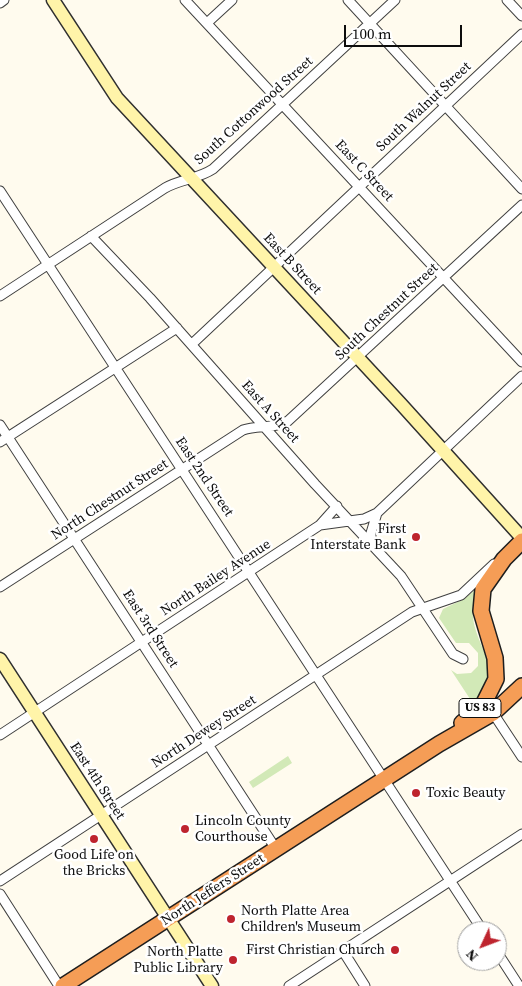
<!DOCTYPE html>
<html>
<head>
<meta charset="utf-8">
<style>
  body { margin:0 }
  #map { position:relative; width:522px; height:986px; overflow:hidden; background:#fffbee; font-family:"Source Serif 4",serif }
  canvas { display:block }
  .north { position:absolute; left:457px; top:921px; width:50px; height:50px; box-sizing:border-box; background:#fff; border:1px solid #9e9e9e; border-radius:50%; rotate:227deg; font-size:14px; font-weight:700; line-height:20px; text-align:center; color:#0d0d0d }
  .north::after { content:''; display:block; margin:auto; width:18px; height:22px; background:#be242e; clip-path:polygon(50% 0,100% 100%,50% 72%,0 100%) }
  .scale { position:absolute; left:344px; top:25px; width:118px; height:22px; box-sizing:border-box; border:2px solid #0d0d0d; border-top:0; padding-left:6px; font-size:15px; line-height:18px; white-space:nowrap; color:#0d0d0d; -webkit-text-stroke:4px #fff; paint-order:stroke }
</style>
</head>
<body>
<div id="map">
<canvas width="522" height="986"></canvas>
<div class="north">N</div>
<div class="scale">100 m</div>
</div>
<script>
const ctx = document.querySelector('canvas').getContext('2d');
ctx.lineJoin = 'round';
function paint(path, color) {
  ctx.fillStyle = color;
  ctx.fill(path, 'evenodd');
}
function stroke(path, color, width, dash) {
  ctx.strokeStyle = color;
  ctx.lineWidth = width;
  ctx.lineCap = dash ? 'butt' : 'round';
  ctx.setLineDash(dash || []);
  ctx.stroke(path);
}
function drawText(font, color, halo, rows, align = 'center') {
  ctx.font = font + ' "Source Serif 4",serif';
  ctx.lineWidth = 5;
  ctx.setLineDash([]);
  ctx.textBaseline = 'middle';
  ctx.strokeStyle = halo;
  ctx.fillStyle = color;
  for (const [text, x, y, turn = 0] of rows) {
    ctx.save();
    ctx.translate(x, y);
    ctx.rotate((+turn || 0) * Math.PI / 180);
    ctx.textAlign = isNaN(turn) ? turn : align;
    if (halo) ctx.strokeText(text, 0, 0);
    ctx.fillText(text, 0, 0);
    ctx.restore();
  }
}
const green = new Path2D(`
  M476 589C474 599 472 607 473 617 476 649 507 671 474 705L451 670 457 674 471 673 478 666V653L469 643H456L439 618 443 609 464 599Z
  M288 756 292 763 253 788 249 782Z`);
const street = new Path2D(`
  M185 0 522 362
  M348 0 522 189
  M507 0 522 16
  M0 3 4 0
  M207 23 232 0
  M0 191 483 931
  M91 236 150 298 315 484 401 576 453 654 463 659
  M0 296 165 188C181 179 198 179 213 169L395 0
  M192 344 522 34
  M0 425 276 849
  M0 442 177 328
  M320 525 337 506
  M371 543V533L377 513
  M0 587 243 430C258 425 274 429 288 421L522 205
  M493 713 522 757
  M0 735 320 525 364 519 377 513 522 376
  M0 881 412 612 461 595 494 564
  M0 894 59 986
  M343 951 365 986
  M497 952 519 986
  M289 986 522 834`);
const secondary = new Path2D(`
  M53 0 117 98 401 404 522 538
  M0 659 212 986`);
const highway = new Path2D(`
  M462 723 483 705 496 679 495 658 481 611 483 589 504 559 522 541
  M63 986 439 744 493 713 522 686`);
const markers = [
  [416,537,5,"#be242e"],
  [416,793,5,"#be242e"],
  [185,829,5,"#be242e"],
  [94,839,5,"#be242e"],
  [231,919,5,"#be242e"],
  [395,950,5,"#be242e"],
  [233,960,5,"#be242e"]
];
const shields = [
  [480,708,42]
];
const shieldNames = [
  ["US 83",480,708]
];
const streetNames = [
  ["South Walnut Street",424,107,-43],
  ["South Cottonwood Street",254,111,-42],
  ["East C Street",364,171,47],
  ["East B Street",292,264,47],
  ["South Chestnut Street",387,312,-43],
  ["East A Street",270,412,48],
  ["East 2nd Street",204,477,56],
  ["North Chestnut Street",110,500,-33],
  ["North Bailey Avenue",216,578,-33],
  ["East 3rd Street",150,629,57],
  ["North Dewey Street",204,732,-33],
  ["East 4th Street",97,781,57],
  ["North Jeffers Street",213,890,-33]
];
const poiNames = [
  ["First",406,529],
  ["Interstate Bank",406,545],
  ["Toxic Beauty",426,793,"left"],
  ["Lincoln County",195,821,"left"],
  ["Courthouse",195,837,"left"],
  ["Good Life on",94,855,"center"],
  ["the Bricks",94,871,"center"],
  ["North Platte Area",241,911,"left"],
  ["Children's Museum",241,927,"left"],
  ["First Christian Church",385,950],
  ["North Platte",223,952],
  ["Public Library",223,968]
];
paint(green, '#d2e9b7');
stroke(street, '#404040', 11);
stroke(secondary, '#2f2f2f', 15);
stroke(highway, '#1e1e1e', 18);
stroke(street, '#fff', 9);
stroke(secondary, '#fff4a9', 12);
stroke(highway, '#f59d56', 15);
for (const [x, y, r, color] of markers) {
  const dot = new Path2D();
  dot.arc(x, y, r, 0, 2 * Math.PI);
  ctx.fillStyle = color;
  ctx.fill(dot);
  stroke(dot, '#fff', 2);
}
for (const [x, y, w] of shields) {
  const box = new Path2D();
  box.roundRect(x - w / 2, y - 9.5, w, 19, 4);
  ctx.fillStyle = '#fff';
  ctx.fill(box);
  stroke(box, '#0d0d0d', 1);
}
drawText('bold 12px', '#0d0d0d', null, shieldNames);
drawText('14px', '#0d0d0d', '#fff', streetNames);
drawText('14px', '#0d0d0d', '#fff', poiNames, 'right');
</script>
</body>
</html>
